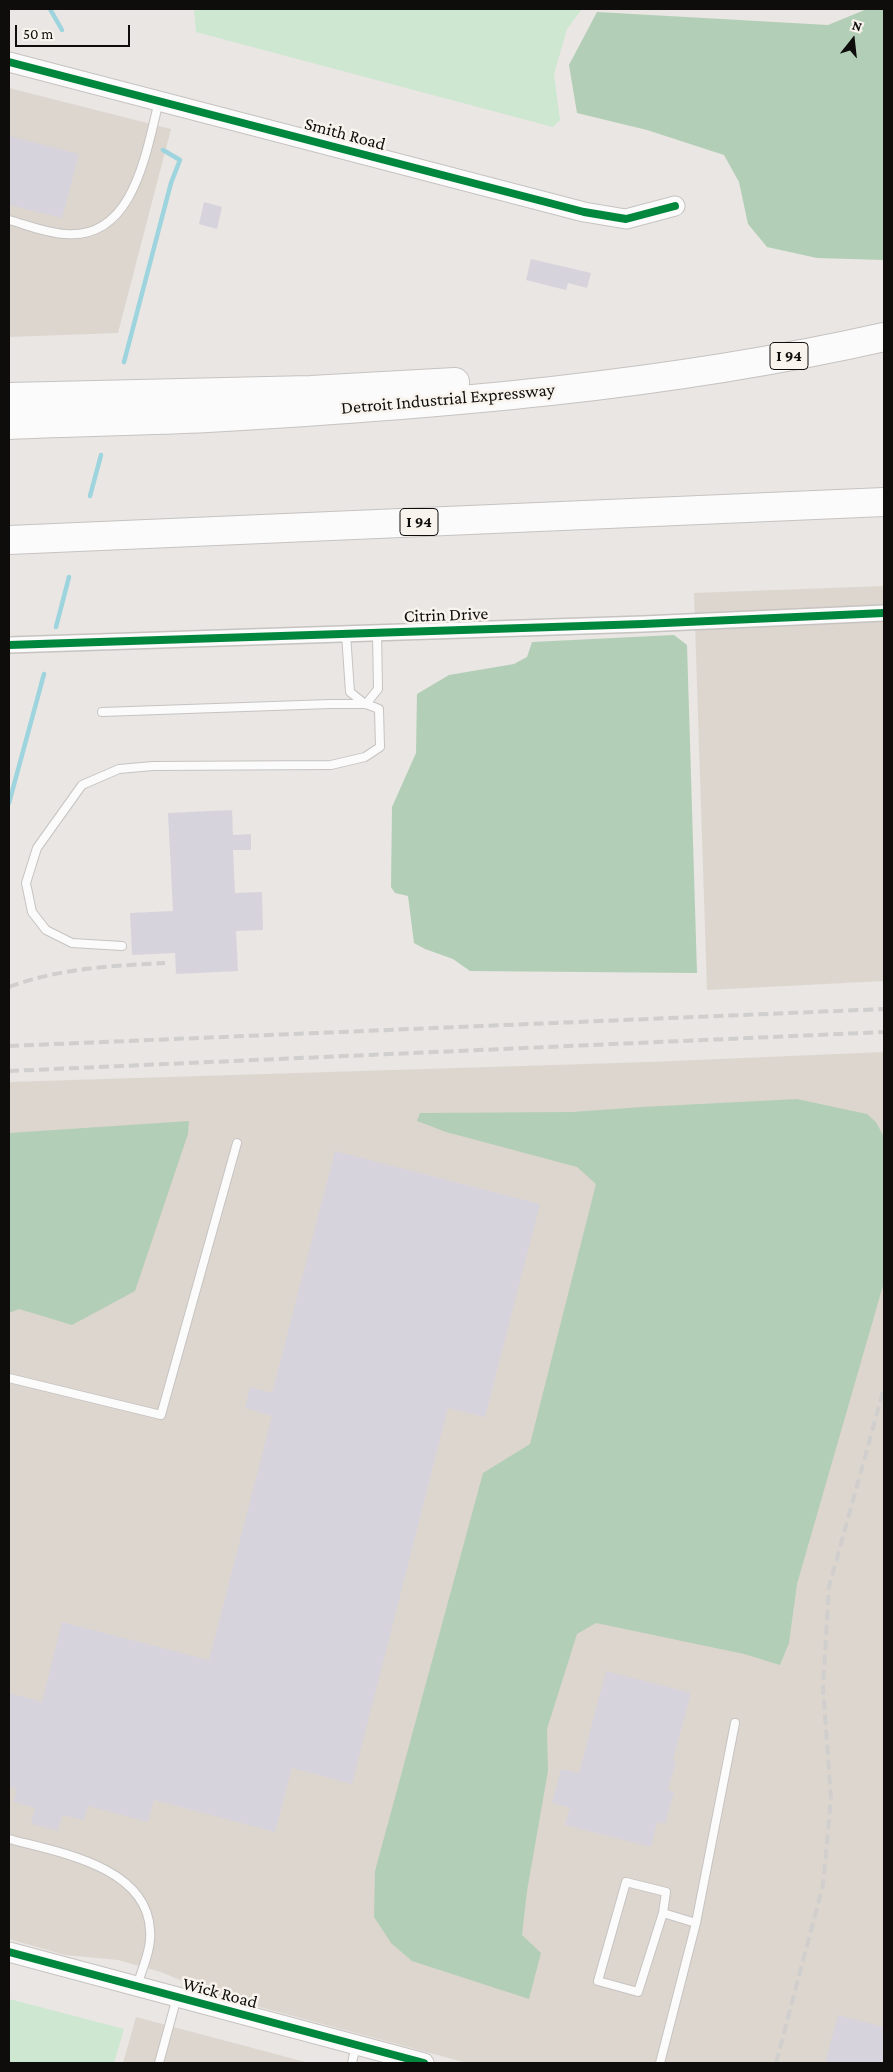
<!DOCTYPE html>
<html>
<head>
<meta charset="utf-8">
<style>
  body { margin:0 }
  #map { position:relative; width:893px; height:2072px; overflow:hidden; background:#e9e6e3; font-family:"Crimson Pro",serif }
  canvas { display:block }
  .frame { position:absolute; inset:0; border:10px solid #0e0d0b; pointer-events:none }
  .north { position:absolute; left:828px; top:15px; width:50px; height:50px; -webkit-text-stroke:4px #f9f3ee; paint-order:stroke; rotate:16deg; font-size:14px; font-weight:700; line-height:20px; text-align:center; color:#0e0d0b }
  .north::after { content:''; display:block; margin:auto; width:18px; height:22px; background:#0e0d0b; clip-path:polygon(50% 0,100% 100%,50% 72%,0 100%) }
  .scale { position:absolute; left:15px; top:25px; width:115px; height:22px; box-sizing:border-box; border:2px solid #0e0d0b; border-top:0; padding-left:6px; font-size:15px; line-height:18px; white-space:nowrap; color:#0e0d0b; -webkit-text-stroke:4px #f9f3ee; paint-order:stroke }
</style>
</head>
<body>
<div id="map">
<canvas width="893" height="2072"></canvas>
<div class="frame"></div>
<div class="north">N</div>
<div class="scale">50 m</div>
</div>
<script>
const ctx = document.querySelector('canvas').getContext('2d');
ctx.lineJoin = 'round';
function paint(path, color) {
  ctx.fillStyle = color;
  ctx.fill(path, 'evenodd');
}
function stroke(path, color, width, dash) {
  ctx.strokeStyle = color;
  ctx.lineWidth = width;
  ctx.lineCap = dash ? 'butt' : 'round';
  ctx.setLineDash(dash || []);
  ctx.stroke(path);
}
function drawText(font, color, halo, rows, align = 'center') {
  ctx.font = font + ' "Crimson Pro",serif';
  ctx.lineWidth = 5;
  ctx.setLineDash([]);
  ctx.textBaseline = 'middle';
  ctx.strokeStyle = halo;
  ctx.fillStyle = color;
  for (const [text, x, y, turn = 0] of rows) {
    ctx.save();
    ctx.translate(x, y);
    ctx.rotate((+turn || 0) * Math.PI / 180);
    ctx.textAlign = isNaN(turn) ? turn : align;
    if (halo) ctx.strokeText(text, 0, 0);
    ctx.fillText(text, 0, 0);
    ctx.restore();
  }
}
const built = new Path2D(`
  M9 88 171 129 118 333 9 337Z
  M884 586V981L707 990 694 593Z
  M884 1052V2063H467L215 1995 161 1972 118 1960 65 1955 9 1939V1082L649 1062Z
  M136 2017 309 2063H123Z`);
const green = new Path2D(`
  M194 9H582L567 29 554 74 560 120 553 127 196 32Z
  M9 1999 124 2029 114 2063H9Z`);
const forest = new Path2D(`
  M867 9H884V260L817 258 767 247 748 224 739 182 724 155 647 130 577 113 569 65 597 12 828 25Z
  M674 635 687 645 697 973 470 971 453 959 425 949 414 943 408 896 395 893 391 887 392 807 416 753 417 694 449 675 514 664 527 657 532 642Z
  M797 1099 867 1114 876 1122 884 1137V1282L797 1584 789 1643 780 1665 744 1654 596 1623 577 1634 547 1729 548 1771 527 1891 522 1935 541 1953 529 1999 412 1961 391 1943 374 1917 375 1871 483 1473 530 1444 596 1184 577 1167 446 1132 417 1121 420 1113 572 1112 642 1107Z
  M189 1121 188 1134 135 1291 72 1325 19 1309 9 1313V1133Z`);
const stream = new Path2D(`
  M50 9 62 30
  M124 362 171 183 180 160 163 150
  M90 496 101 455
  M56 627 69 577
  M9 803 44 674`);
const building = new Path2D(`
  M9 136 79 154 62 218 9 205Z
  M204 202 222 207 217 229 199 224Z
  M531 259 591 273 587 288 568 283 566 290 526 280Z
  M232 810 233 835 251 834V850H233L235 893 262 892 263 930 236 931 238 971 176 974 175 953 132 955 130 913 173 911 168 813Z
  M335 1151 540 1204 485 1417 448 1408 352 1784 292 1768 275 1832 154 1800 148 1822 88 1806 84 1820 62 1815 58 1831 31 1824 35 1808 13 1802 17 1789 9 1787V1693L42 1702 62 1622 209 1660 272 1416 245 1408 250 1387 272 1393Z
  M606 1671 691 1693 673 1760 676 1761 668 1790 674 1792 665 1824 657 1822 651 1847 565 1825 570 1808 552 1803 561 1769 579 1773Z
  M838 2015 884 2027V2063H825Z`);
const service = new Path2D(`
  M9 220C27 225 46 233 65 234 134 240 146 152 159 101
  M346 634 350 692 365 704
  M366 704 378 689 377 633
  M102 712 330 704H366L379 709 380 747 365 757 331 765 153 766 119 769 82 785 37 848 26 883 32 912 46 930 72 943 122 946
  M9 1378 161 1415 237 1143
  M9 1839C57 1852 147 1866 150 1930 152 1948 142 1969 137 1986
  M626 1882 666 1892 663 1913 638 1992 598 1981Z
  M696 1923 735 1723
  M159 2063 177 1997
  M352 2063 356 2045
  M660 2063 696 1923 663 1913`);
const minor = new Path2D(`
  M9 645 643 624 884 613`);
const tertiary = new Path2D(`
  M9 62 584 212 626 219 675 206
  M9 1952 424 2063`);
const motorway = new Path2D(`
  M9 397 311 390 455 382
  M9 425C75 422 142 421 208 418 434 405 663 387 884 337
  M9 540 884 502`);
const rail = new Path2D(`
  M9 987C60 968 111 966 165 963
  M9 1046 884 1009
  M9 1071 884 1032
  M776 2063 823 1885 831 1799 823 1687 829 1587 884 1388`);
const cycleway = new Path2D(`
  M9 62 584 212 626 219 675 206
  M9 645 643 624 884 613
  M9 1952 424 2063`);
const shields = [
  [789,356,38],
  [419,522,38]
];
const shieldNames = [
  ["I 94",789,356],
  ["I 94",419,522]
];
const streetNames = [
  ["Smith Road",345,134,15],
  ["Detroit Industrial Expressway",448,399,-5],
  ["Citrin Drive",446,615,-2],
  ["Wick Road",220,1993,15]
];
paint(built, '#ddd6cf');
paint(green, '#cee7d0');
paint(forest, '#b3ceb6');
stroke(stream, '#9dd4dd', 4.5);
paint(building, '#d7d3dc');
stroke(service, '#c6c3c1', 10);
stroke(minor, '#c6c3c1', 18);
stroke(tertiary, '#c6c3c1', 21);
stroke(motorway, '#c6c3c1', 30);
stroke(service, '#fcfbfb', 8);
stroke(minor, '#fcfbfb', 15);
stroke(tertiary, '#fcfbfb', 19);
stroke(motorway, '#fcfbfb', 28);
stroke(rail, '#d0cfce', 4, [10, 5]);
stroke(cycleway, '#00873e', 8);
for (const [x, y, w] of shields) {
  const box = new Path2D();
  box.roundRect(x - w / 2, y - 13.5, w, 27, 4);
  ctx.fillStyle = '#f9f3ee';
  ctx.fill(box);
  stroke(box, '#0e0d0b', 1);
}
drawText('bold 16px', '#0e0d0b', null, shieldNames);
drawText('18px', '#0e0d0b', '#f9f3ee', streetNames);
</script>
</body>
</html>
